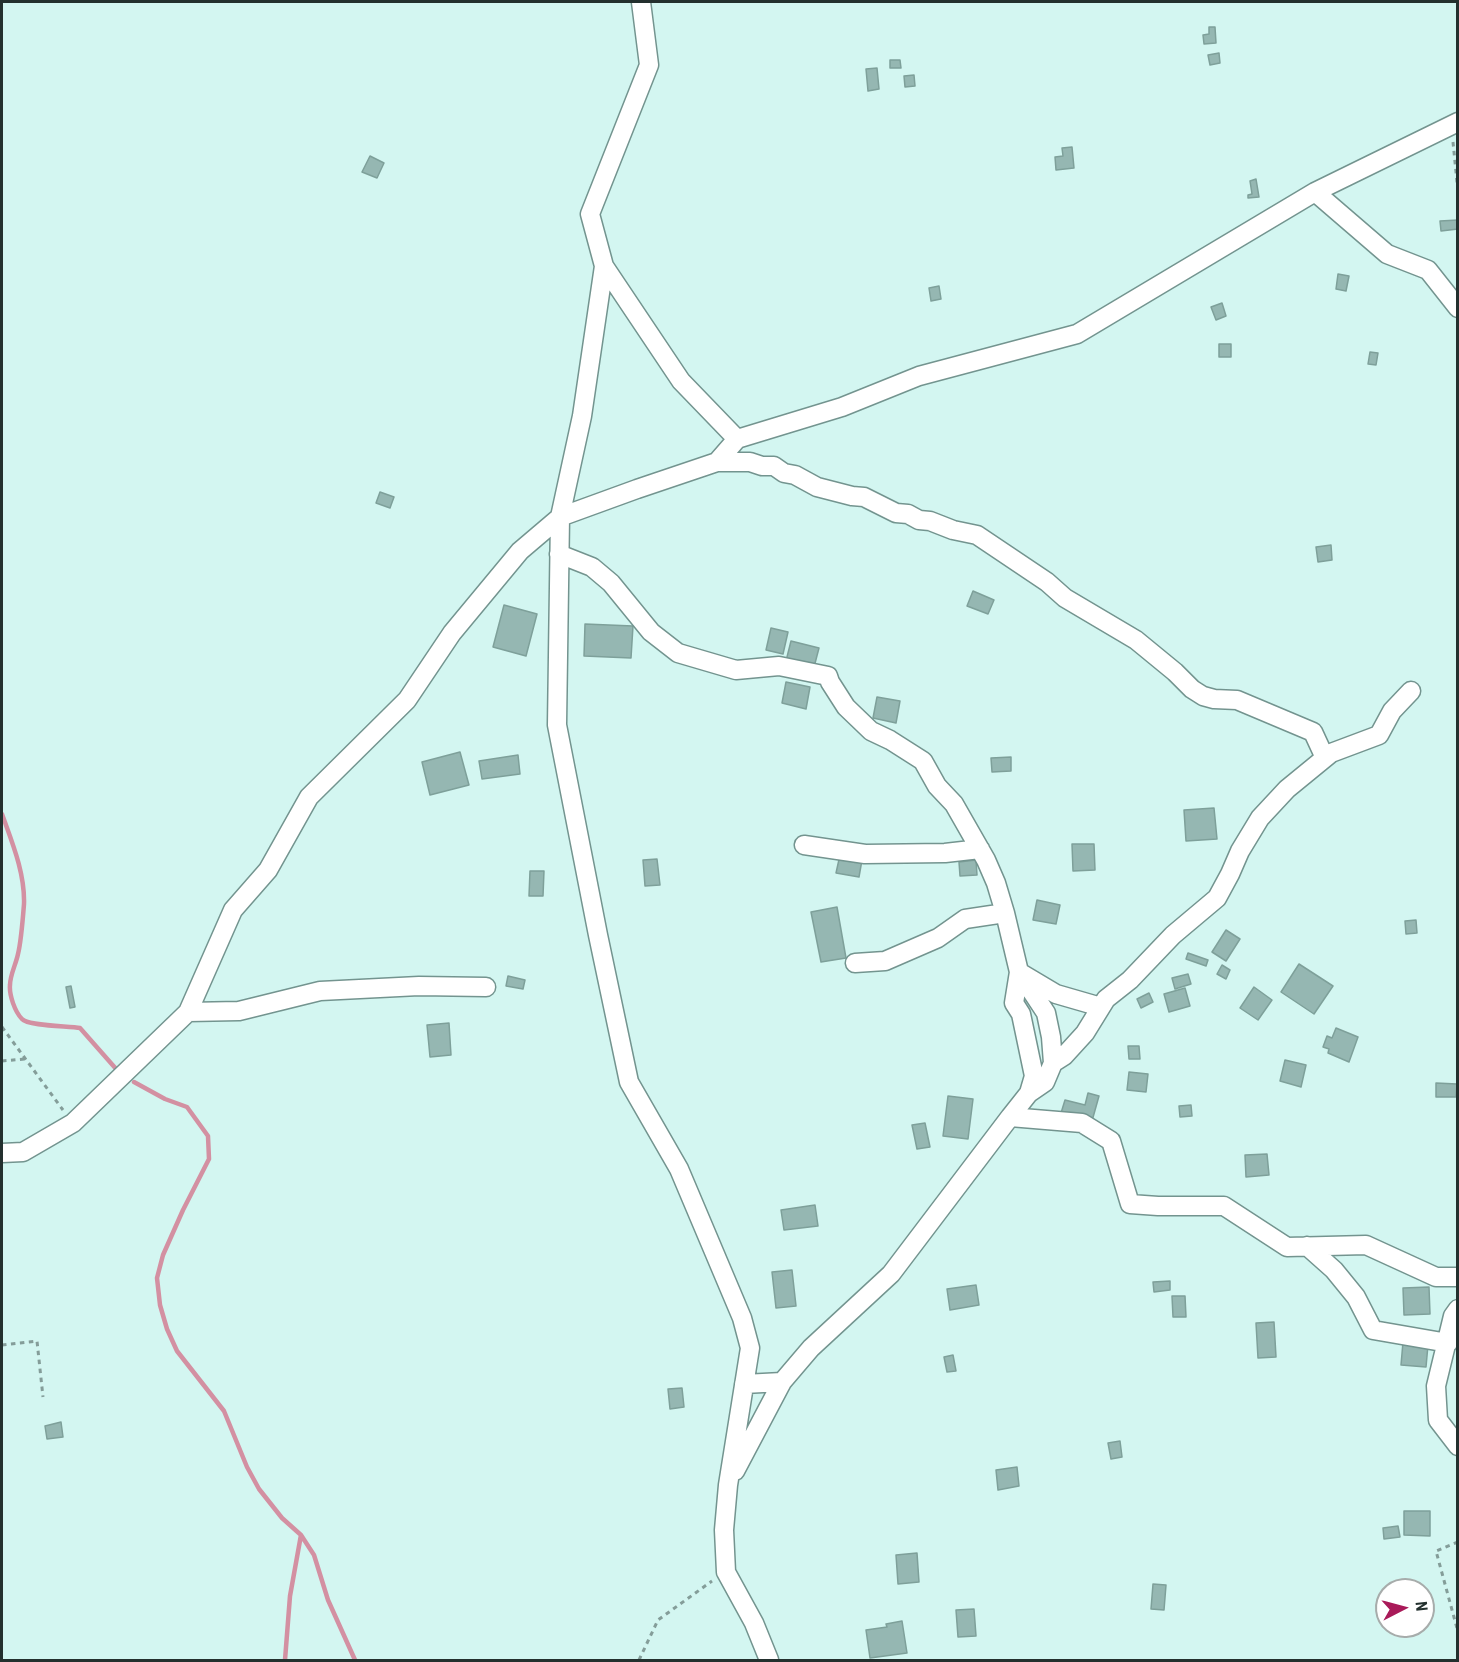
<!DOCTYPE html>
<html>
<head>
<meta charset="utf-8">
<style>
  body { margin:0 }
  #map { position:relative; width:1459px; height:1662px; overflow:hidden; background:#d3f6f1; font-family:"Roboto Condensed",sans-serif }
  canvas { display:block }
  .frame { position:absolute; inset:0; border:3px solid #23302e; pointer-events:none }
  .north { position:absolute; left:1375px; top:1578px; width:60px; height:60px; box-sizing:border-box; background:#fff; border:2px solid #a7acab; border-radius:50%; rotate:84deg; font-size:16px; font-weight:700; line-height:24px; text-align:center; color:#23302e }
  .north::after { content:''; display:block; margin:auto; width:21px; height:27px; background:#a91a59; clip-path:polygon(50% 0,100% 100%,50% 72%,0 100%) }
</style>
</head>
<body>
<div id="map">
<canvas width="1459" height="1662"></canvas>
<div class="frame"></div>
<div class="north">N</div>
</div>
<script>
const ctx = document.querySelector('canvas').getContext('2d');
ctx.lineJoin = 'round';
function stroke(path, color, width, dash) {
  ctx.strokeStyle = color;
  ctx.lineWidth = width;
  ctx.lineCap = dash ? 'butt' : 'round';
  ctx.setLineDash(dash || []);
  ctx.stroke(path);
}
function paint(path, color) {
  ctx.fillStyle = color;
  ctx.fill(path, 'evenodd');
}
const stream = new Path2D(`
  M2 814C12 842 25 873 24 904 23 917 21 942 18 954 16 964 10 975 10 985 9 995 15 1012 22 1019 28 1026 69 1026 80 1028L117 1070
  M134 1082 165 1099 187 1107 208 1136 209 1159 183 1210 163 1255 157 1278 160 1305 167 1329 177 1351 224 1411 247 1467 259 1489 282 1518 301 1535 314 1555 328 1600 355 1660
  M285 1660 290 1596 301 1535`);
const building = new Path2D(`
  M1209 27H1215L1216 43 1204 44 1203 35 1209 34Z
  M1219 53 1220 63 1210 65 1208 55Z
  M890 60H900L901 68H890Z
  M877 68 879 89 868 91 866 69Z
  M914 75 915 86 905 87 904 76Z
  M1072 147 1074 168 1056 170 1055 157 1063 156 1062 148Z
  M370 156 384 163 377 178 362 172Z
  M1256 179 1259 197 1248 198V195L1252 194 1250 181Z
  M1458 220V229L1441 231 1440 221Z
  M1338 274 1349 276 1346 291 1336 289Z
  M939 286 941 299 931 301 929 288Z
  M1222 303 1226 316 1216 320 1211 307Z
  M1219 344H1231V357H1219Z
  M1370 352 1378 353 1376 365 1368 364Z
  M380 492 394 497 390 508 376 503Z
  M1331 545 1332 560 1318 562 1316 547Z
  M973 591 994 600 988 614 967 606Z
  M504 605 537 614 526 656 493 647Z
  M585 624 633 626 631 658 584 656Z
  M771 628 788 632 783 654 766 650Z
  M791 641 819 648 813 671 785 665Z
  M786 682 810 687 806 709 782 703Z
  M877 697 900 701 896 723 873 718Z
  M460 752 469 785 430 795 422 762Z
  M518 755 520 774 482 779 479 761Z
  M1011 757V771L992 772 991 758Z
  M1214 808 1217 839 1186 841 1184 810Z
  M1072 844H1094L1095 870 1073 871Z
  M840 855 862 860 859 877 836 873Z
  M657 859 660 885 645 886 643 860Z
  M976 860 977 875 960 876 959 862Z
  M530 871H544L543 896H529Z
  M1037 900 1060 905 1056 924 1033 920Z
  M837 907 846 958 821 962 811 912Z
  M1416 920 1417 933 1406 934 1405 921Z
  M1226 930 1240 939 1226 961 1212 952Z
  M1188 953 1208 960 1206 966 1186 959Z
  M1299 964 1333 986 1314 1014 1281 992Z
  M1222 965 1230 970 1226 979 1217 974Z
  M1188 974 1191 984 1175 989 1172 978Z
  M508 976 525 980 523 989 506 986Z
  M71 986 75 1007 70 1008 66 987Z
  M1254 987 1272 1000 1258 1020 1240 1008Z
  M1185 988 1190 1006 1169 1012 1164 994Z
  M1149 993 1153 1002 1141 1008 1137 999Z
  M449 1023 451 1055 430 1057 427 1025Z
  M1336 1028 1358 1037 1349 1062 1328 1053 1329 1049 1323 1047 1327 1036 1332 1038Z
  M1128 1046H1139L1140 1059H1129Z
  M1285 1060 1306 1065 1301 1087 1280 1081Z
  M1129 1072 1148 1074 1146 1092 1127 1090Z
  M1436 1083 1457 1084 1456 1097H1436Z
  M1088 1093 1099 1096 1092 1121 1061 1113 1065 1100 1085 1105Z
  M948 1096 973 1099 968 1139 943 1136Z
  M1191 1105 1192 1116 1180 1117 1179 1106Z
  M925 1123 930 1147 917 1149 912 1125Z
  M1267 1154 1269 1175 1246 1177 1245 1155Z
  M815 1205 818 1226 784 1230 781 1210Z
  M792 1270 796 1306 776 1308 772 1272Z
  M1170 1281V1290L1154 1292 1153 1282Z
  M976 1285 979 1305 950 1310 947 1289Z
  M1429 1287 1430 1314 1404 1315 1403 1288Z
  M1172 1296H1185L1186 1317H1173Z
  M1274 1322 1276 1357 1258 1358 1256 1323Z
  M1403 1342 1428 1345 1426 1367 1401 1365Z
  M953 1355 956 1371 947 1372 944 1357Z
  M682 1388 684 1407 670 1409 668 1389Z
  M61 1422 63 1437 47 1439 45 1426Z
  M1120 1441 1122 1457 1111 1459 1108 1443Z
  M1017 1467 1019 1486 998 1490 996 1470Z
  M1404 1511H1430V1536L1404 1535Z
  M1398 1526 1400 1537 1384 1539 1383 1528Z
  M917 1553 919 1582 898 1584 896 1555Z
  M1153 1584 1166 1585 1164 1610 1151 1609Z
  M974 1609 976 1636 958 1637 956 1610Z
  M902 1621 907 1653 870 1658 866 1630 887 1627 886 1624Z`);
const path = new Path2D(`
  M1453 142 1458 192
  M2 1027 63 1110
  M2 1061 25 1059
  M2 1345 37 1341 43 1397
  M1458 1542 1436 1551 1458 1632
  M639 1660 658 1620 712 1581`);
const street = new Path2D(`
  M641 2 649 65 590 214 604 266 582 416 560 517 557 725 598 935 629 1082 679 1169 742 1318 750 1348 728 1485 724 1530 726 1572 754 1623 769 1660
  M1315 192 1387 254 1428 270 1458 308
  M604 266 681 381 737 439 842 407 919 376 1077 334 1315 192 1458 122
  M717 462H750L762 466H774L784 473 795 475 817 487 852 496 864 497 896 513 908 514 919 520 930 521 953 530 977 535 1047 582 1065 598 1136 640 1175 672 1192 689 1203 696 1214 699 1237 700 1313 732 1325 758
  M559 554 592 567 611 583 651 632 678 653 736 670 779 666 828 676 830 682 846 707 871 731 890 740 923 761 937 786 954 804 986 860 996 883 1005 913 1019 972 1046 1013 1051 1037 1053 1063 1045 1082 1029 1093 1010 1117
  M804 845 865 854 945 853 980 849
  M855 963 885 961 938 938 965 919 1005 913
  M188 1012 239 1011 320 991 419 986 486 987
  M1053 1063 1064 1056 1085 1033 1106 999 1130 980 1173 935 1217 898 1230 874 1240 851 1260 818 1287 789 1331 753 1379 735 1392 711 1411 691
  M1029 1093 1034 1076 1021 1014 1014 1003 1019 972 1056 994 1101 1007
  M2 1153 23 1152 73 1123 188 1012 233 910 268 870 309 797 407 700 452 633 520 551 560 517 637 489 717 462 737 439
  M1307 1246 1334 1270 1356 1297 1373 1330 1448 1343
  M1458 1309 1453 1316 1436 1386 1438 1420 1458 1446
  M744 1384 782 1382 811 1348 891 1274 1010 1117 1082 1123 1111 1141 1130 1204 1158 1206H1224L1287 1247 1366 1245 1436 1277H1458
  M735 1471 782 1382`);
stroke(stream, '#d390a2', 4.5);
paint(building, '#95b7b2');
stroke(building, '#7ea09a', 1.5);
stroke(street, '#73948f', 21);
stroke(path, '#849d99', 3, [4.5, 4.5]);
stroke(street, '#fff', 18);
</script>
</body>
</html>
